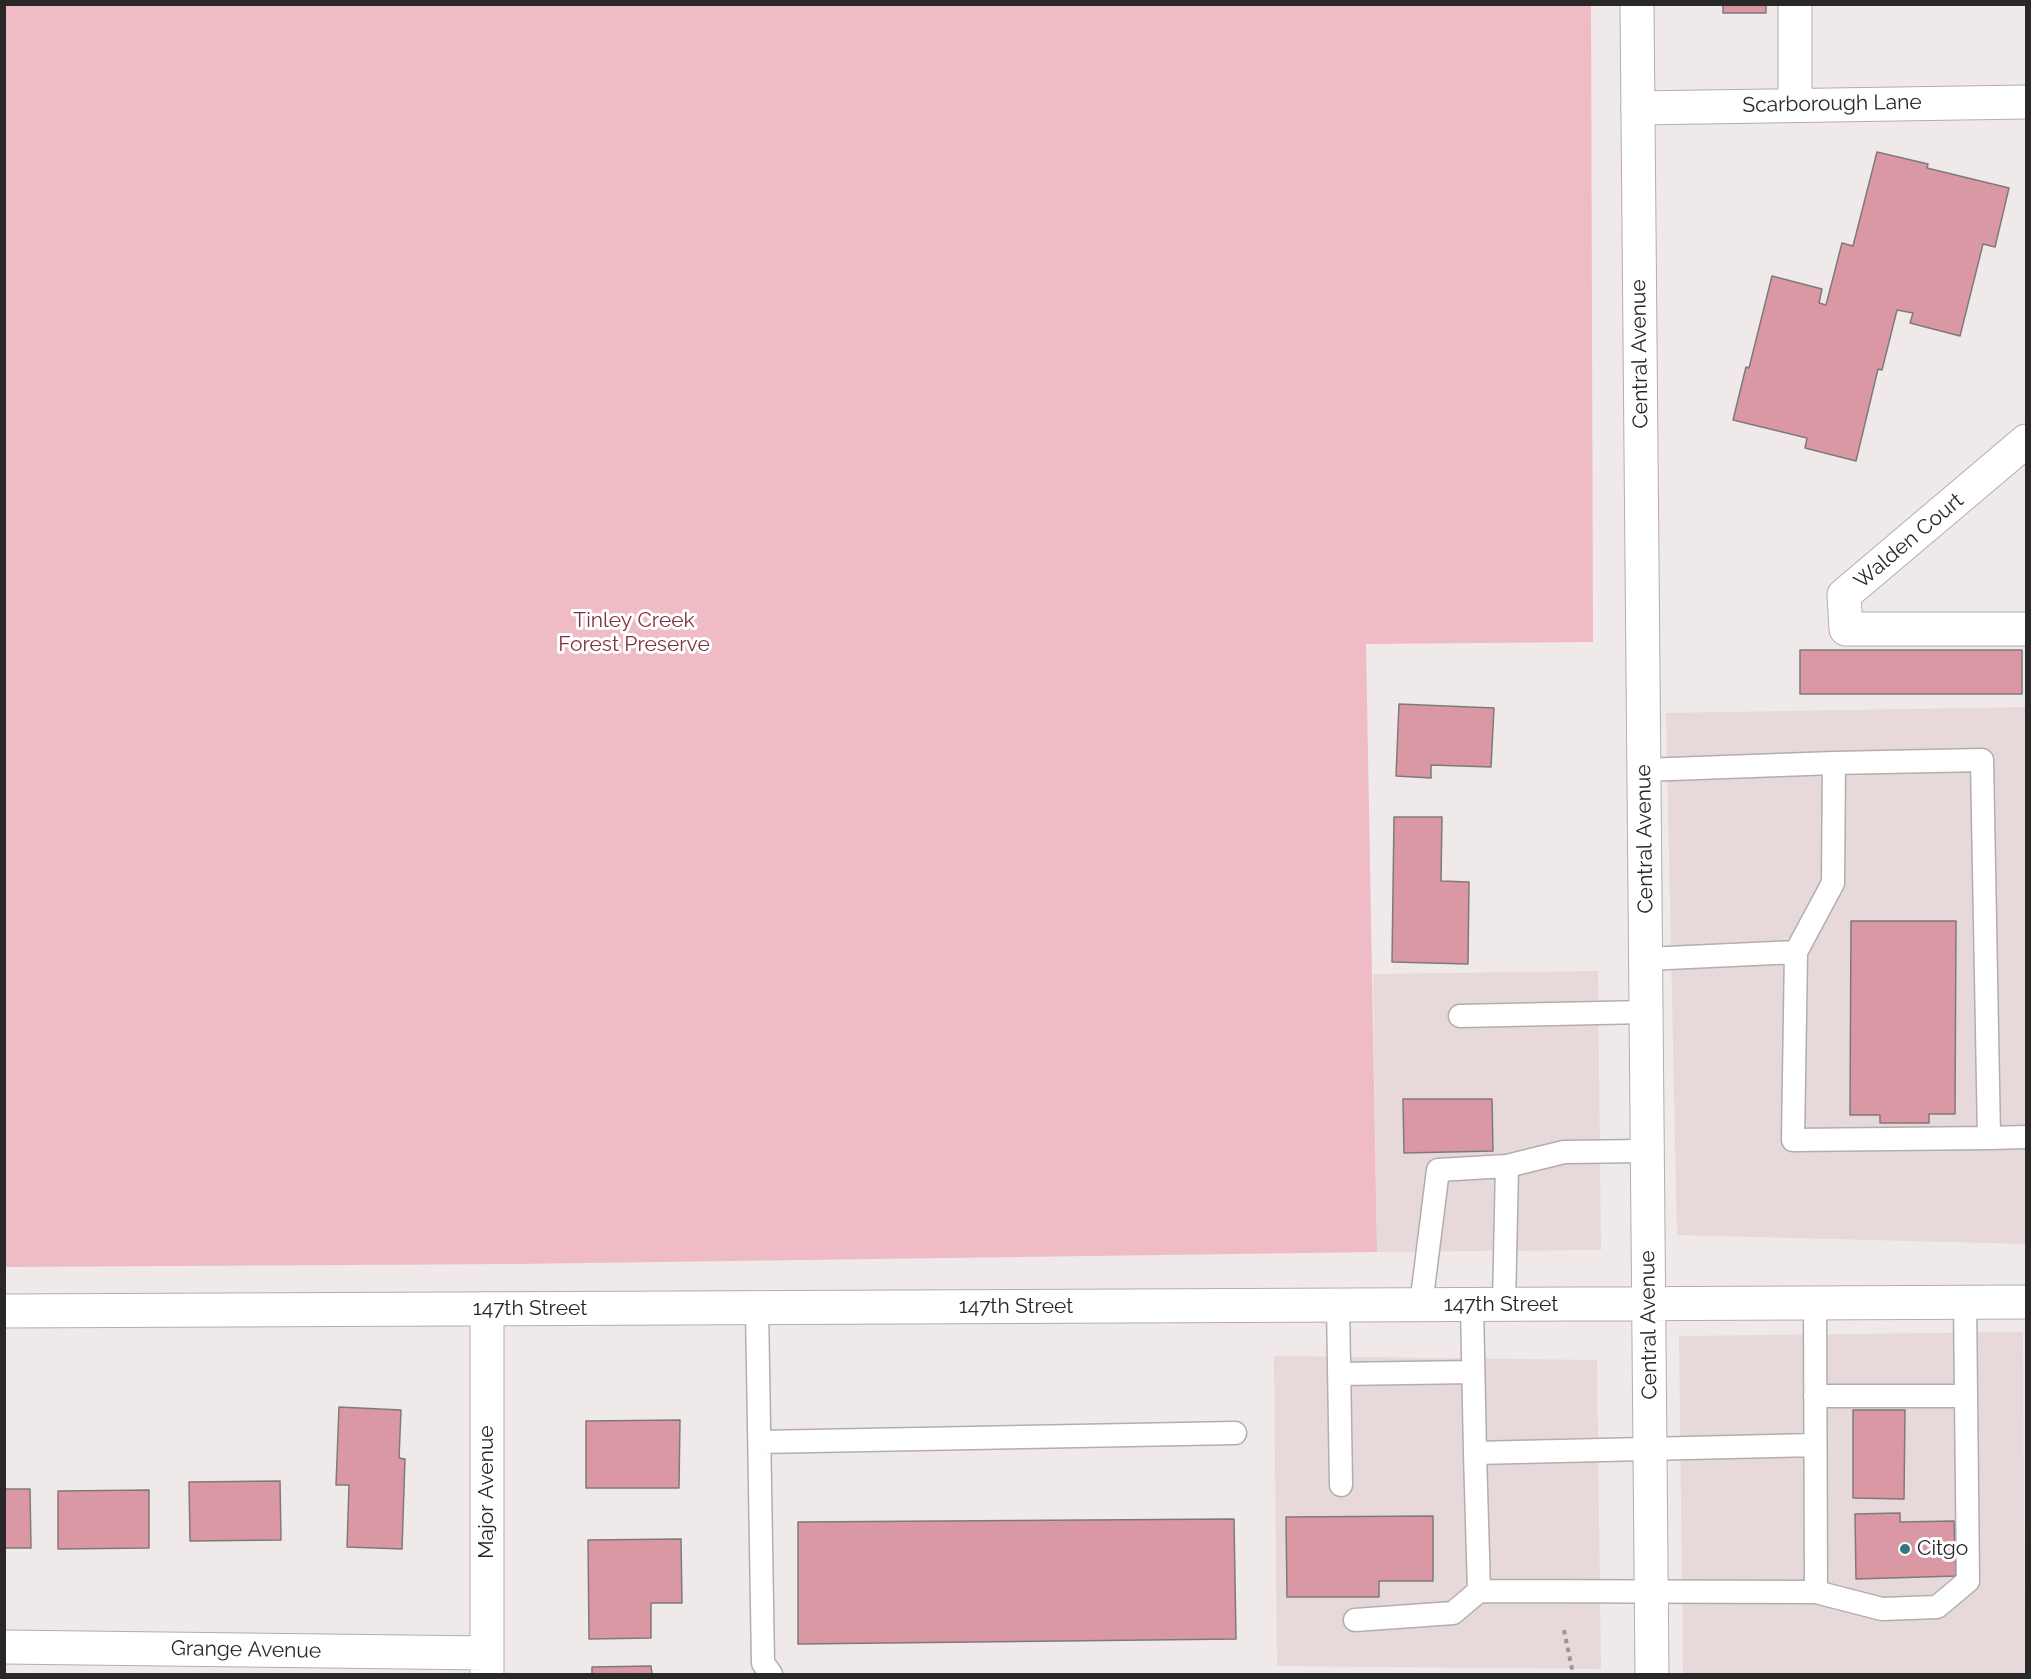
<!DOCTYPE html>
<html>
<head>
<meta charset="utf-8">
<style>
  body { margin:0 }
  #map { position:relative; width:2031px; height:1679px; overflow:hidden; background:#f0e9ea; font-family:Raleway,sans-serif }
  canvas { display:block }
  .frame { position:absolute; inset:0; border:6px solid #292727; pointer-events:none }
</style>
</head>
<body>
<div id="map">
<canvas width="2031" height="1679"></canvas>
<div class="frame"></div>
</div>
<script>
const ctx = document.querySelector('canvas').getContext('2d');
ctx.lineJoin = 'round';
function paint(path, color) {
  ctx.fillStyle = color;
  ctx.fill(path, 'evenodd');
}
function stroke(path, color, width, dash) {
  ctx.strokeStyle = color;
  ctx.lineWidth = width;
  ctx.lineCap = dash ? 'butt' : 'round';
  ctx.setLineDash(dash || []);
  ctx.stroke(path);
}
function drawText(font, color, halo, rows, align = 'center') {
  ctx.font = font + ' Raleway,sans-serif';
  ctx.lineWidth = 6;
  ctx.setLineDash([]);
  ctx.textBaseline = 'middle';
  ctx.strokeStyle = halo;
  ctx.fillStyle = color;
  for (const [text, x, y, turn = 0] of rows) {
    ctx.save();
    ctx.translate(x, y);
    ctx.rotate((+turn || 0) * Math.PI / 180);
    ctx.textAlign = isNaN(turn) ? turn : align;
    if (halo) ctx.strokeText(text, 0, 0);
    ctx.fillText(text, 0, 0);
    ctx.restore();
  }
}
const built = new Path2D(`
  M2026 707V1244L1677 1235 1666 713Z
  M1598 971 1601 1250 1377 1252 1373 974Z
  M2023 1332 2025 1674H1683L1679 1336Z
  M1274 1356 1597 1360 1601 1669 1277 1666Z`);
const green = new Path2D(`
  M4 5H1591L1593 642 1366 644 1377 1252 515 1264 5 1267Z`);
const building = new Path2D(`
  M1723 4H1766V13H1723Z
  M1877 152 1928 164 1927 168 2009 188 1995 247 1983 244 1960 336 1910 323 1913 313 1897 310 1882 370 1878 369 1856 461 1805 448 1807 438 1733 420 1746 367 1749 368 1772 276 1822 289 1819 303 1826 305 1842 243 1853 246Z
  M1800 650H2022V694H1800Z
  M1399 704 1494 708 1491 767 1431 765V778L1396 776Z
  M1394 817H1442L1441 881 1469 882 1468 964 1392 962Z
  M1851 921H1956L1955 1114H1929V1123H1880V1115H1850Z
  M1403 1099H1492L1493 1151 1404 1153Z
  M339 1407 401 1410 399 1458 405 1459 402 1549 347 1547 349 1485H336Z
  M1853 1410H1905L1904 1499 1853 1498Z
  M680 1420 679 1488H586V1421Z
  M280 1481 281 1540 190 1541 189 1482Z
  M4 1489H30L31 1548H4Z
  M149 1490V1548L58 1549V1491Z
  M1900 1513V1522L1954 1521 1956 1576 1856 1579 1855 1514Z
  M1433 1516V1581H1379V1597H1287L1286 1517Z
  M1234 1519 1236 1639 798 1644V1522Z
  M681 1539 682 1603H651V1638L589 1639 588 1540Z
  M651 1666 652 1674H592V1667Z`);
const path = new Path2D(`
  M1564 1630 1573 1674`);
const lane = new Path2D(`
  M1834 763 1982 760 1989 1138 2026 1137
  M1644 770 1834 763 1833 883 1796 952
  M1646 959 1796 952 1793 1140 1989 1138
  M1460 1016 1646 1012
  M1338 1305 1341 1485
  M1421 1305 1438 1170 1507 1166
  M1472 1305 1475 1453 1815 1445
  M1504 1305 1507 1166 1564 1152 1647 1151
  M757 1308 763 1663 771 1674
  M1339 1374 1473 1372
  M1815 1396H1966
  M760 1442 1235 1433
  M1475 1453 1479 1591 1816 1592 1815 1303
  M1816 1592 1882 1609 1937 1607 1968 1581 1965 1302
  M1355 1620 1453 1613 1479 1591`);
const street = new Path2D(`
  M1795 4V105
  M1638 108 2026 102
  M2026 441 1844 595 1846 629H2026
  M487 1309V1674
  M4 1647 487 1653`);
const secondary = new Path2D(`
  M1637 4 1652 1674
  M4 1311 2026 1302`);
const markers = [
  [1905,1549,6,"#307683"]
];
const streetNames = [
  ["Scarborough Lane",1832,104,-1],
  ["Central Avenue",1640,354,-91],
  ["Walden Court",1909,541,-40],
  ["Central Avenue",1645,839,-91],
  ["147th Street",1501,1305],
  ["147th Street",1016,1307],
  ["147th Street",530,1309],
  ["Central Avenue",1649,1325,-91],
  ["Major Avenue",487,1492,-90],
  ["Grange Avenue",246,1650,1]
];
const parkNames = [
  ["Tinley Creek",634,621],
  ["Forest Preserve",634,645]
];
const poiNames = [
  ["Citgo",1917,1549]
];
paint(built, '#e7d8da');
paint(green, '#efbbc4');
paint(building, '#d998a4');
stroke(building, '#7f7a7a', 1.5);
stroke(lane, '#b3adae', 25);
stroke(street, '#b3adae', 35);
stroke(secondary, '#b3adae', 35);
stroke(path, '#9c9797', 4, [4.5, 4.5]);
stroke(lane, '#fff', 22);
stroke(street, '#fff', 33);
stroke(secondary, '#fff', 33);
for (const [x, y, r, color] of markers) {
  const dot = new Path2D();
  dot.arc(x, y, r, 0, 2 * Math.PI);
  ctx.fillStyle = color;
  ctx.fill(dot);
  stroke(dot, '#fff', 2);
}
drawText('21px', '#292727', '#fff', streetNames);
drawText('21px', '#7e3145', '#fff', parkNames);
drawText('21px', '#292727', '#fff', poiNames, 'left');
</script>
</body>
</html>
